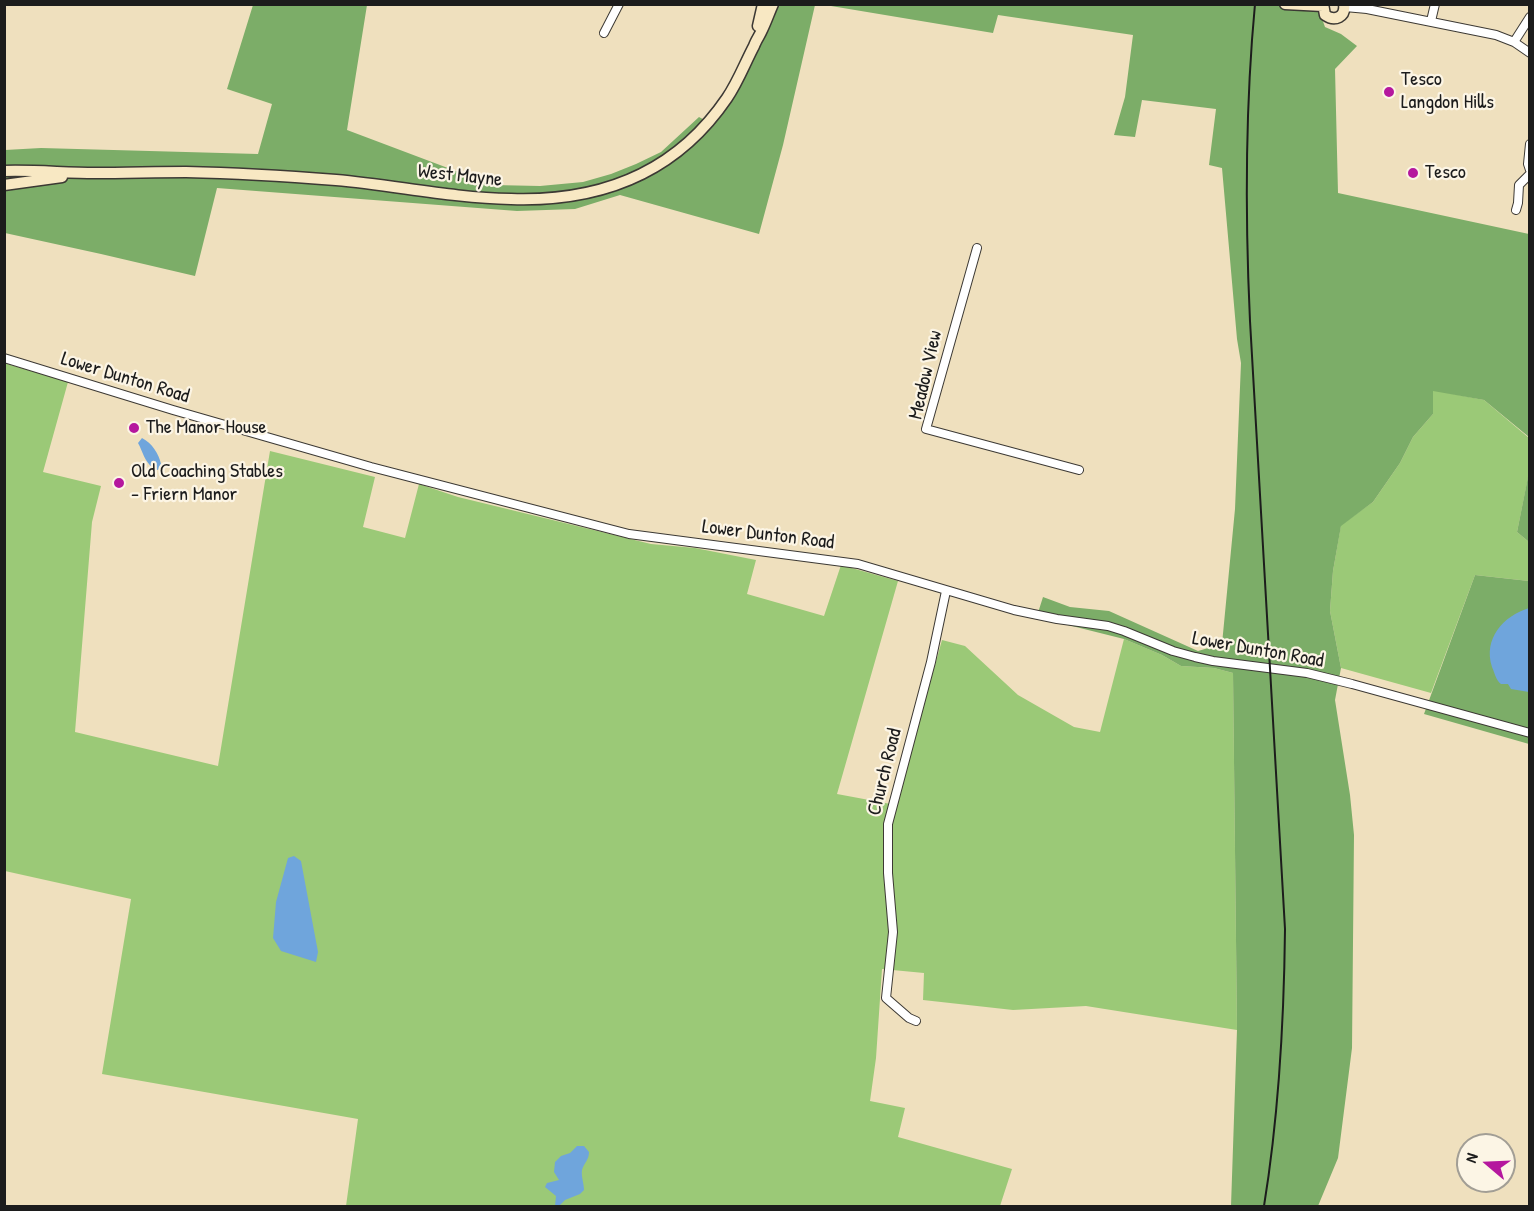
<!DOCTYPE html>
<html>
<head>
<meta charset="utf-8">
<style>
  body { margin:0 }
  #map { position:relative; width:1534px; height:1211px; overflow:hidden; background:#efe0be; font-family:"Patrick Hand",sans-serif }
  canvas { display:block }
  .frame { position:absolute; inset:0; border:6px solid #1c1c1c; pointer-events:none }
  .north { position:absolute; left:1456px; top:1133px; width:60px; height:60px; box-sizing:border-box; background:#fcf5e5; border:2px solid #a29e95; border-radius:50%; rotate:289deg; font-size:16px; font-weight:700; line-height:24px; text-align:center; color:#1c1c1c }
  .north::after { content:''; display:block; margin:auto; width:21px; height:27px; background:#b5179e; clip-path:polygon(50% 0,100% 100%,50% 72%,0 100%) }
</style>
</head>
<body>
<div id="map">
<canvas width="1534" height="1211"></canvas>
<div class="frame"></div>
<div class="north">N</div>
</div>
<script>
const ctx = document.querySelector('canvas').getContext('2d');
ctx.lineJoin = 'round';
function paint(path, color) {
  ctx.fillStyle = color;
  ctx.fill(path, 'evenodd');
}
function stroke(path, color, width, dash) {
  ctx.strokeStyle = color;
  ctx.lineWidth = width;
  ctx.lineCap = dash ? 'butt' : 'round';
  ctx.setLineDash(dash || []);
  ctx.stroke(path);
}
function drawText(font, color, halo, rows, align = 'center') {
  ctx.font = font + ' "Patrick Hand",sans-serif';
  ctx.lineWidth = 4.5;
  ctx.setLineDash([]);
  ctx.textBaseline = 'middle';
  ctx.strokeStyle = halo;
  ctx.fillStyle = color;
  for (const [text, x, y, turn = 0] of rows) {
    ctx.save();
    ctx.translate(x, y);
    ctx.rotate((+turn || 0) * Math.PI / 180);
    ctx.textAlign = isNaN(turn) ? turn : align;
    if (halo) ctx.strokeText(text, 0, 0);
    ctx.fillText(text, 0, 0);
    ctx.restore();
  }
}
const green = new Path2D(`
  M4 363 68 382 43 472 101 486 92 522 75 732 218 766 270 451 375 477 363 527 405 538 419 484 458 497 651 544 695 548 756 560 747 594 824 616 841 565 898 581 837 794 896 805 942 640 965 646 1018 695 1074 727 1100 732 1124 639 1162 655 1181 666 1214 668 1233 673 1237 1030 1086 1006 1013 1010 923 1000 924 973 882 969 876 1058 870 1101 905 1108 898 1137 1012 1169 1000 1206H346L358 1119 102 1074 131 899 5 871Z
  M1433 390 1484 400 1529 438V473L1517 532 1529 542V581L1475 575 1431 693 1341 668 1330 611 1333 571 1341 525 1373 502 1400 463 1413 437 1433 414Z`);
const forest = new Path2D(`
  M253 5H367L347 130 493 185 540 186 583 182 611 174 636 164 661 152 699 117 714 125 762 42 777 5H815L783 145 759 234 620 195 575 209 517 211 217 188 195 276 101 254 5 233V150L41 148 258 154 272 104 227 89Z
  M825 5H1321L1320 13 1325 27 1341 34 1357 46 1335 69 1338 193 1529 234V437L1484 400 1433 391V414L1413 437 1400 463 1373 502 1341 526 1333 571 1330 611 1341 668 1335 700 1350 795 1354 835 1352 1048 1338 1158 1318 1206H1231L1237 1030 1233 673 1214 668 1181 666 1162 655 1124 639 1056 622 1036 619 1043 597 1070 607 1109 611 1198 651 1222 644 1235 509 1241 363 1237 339 1222 168 1209 165 1216 109 1142 100 1135 137 1114 135 1125 97 1133 35 998 15 993 33Z
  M1529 472V542L1517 532Z
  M1475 575 1529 581V744L1424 714Z`);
const water = new Path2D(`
  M142 438C152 443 159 454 161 464L158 470 154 469C144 461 143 452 138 443Z
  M1529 608H1530L1529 692 1511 689 1508 684H1501C1496 680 1495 674 1492 667 1483 639 1503 616 1529 608Z
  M294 856 301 861 318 952 316 962 281 951 273 938 276 902 288 858Z
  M577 1146H584L589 1152C589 1160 584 1163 582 1170 581 1177 584 1183 584 1190L580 1194 565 1200 559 1206H555L556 1196 545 1187 547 1183 559 1180 554 1172 555 1162 561 1156 570 1153Z`);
const street = new Path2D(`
  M1345 7 1367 9 1496 35 1514 42 1530 53
  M1431 21 1435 4
  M604 33 619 4
  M1514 42 1530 17
  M1530 144 1528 164 1530 170
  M1516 210 1518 203 1519 185 1530 174
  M977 248 926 429 1079 470
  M4 358 173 410 371 467 629 534 858 564 1014 610 1057 619 1108 626 1124 631 1173 651 1195 657 1213 661 1307 673 1352 684 1530 733
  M916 1021 909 1018 886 998 893 932 888 873V824L931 662 946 591`);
const secondary = new Path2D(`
  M1285 4 1323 6
  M1323 4 1325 15C1335 22 1346 17 1344 4
  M758 26 763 4
  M4 171C35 170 65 173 95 173 126 173 156 172 186 172 236 173 286 176 336 180 394 185 452 198 511 199 600 202 676 173 727 98 738 82 745 63 754 46 756 40 760 35 762 30 766 22 769 13 773 4
  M4 185 62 177`);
const rail = new Path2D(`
  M1255 4C1245 110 1245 215 1250 321L1285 929C1284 1022 1279 1114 1264 1206`);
const markers = [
  [1389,92,6,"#b5179e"],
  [1413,173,6,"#b5179e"],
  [134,428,6,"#b5179e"],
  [119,483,6,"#b5179e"]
];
const poiNames = [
  ["Tesco",1401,80],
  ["Langdon Hills",1401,103],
  ["Tesco",1425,173],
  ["The Manor House",146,428],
  ["Old Coaching Stables",131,472],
  ["- Friern Manor",131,495]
];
const streetNames = [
  ["West Mayne",460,176,6],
  ["Meadow View",926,375,-77],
  ["Lower Dunton Road",125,378,17],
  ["Lower Dunton Road",768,535,7],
  ["Lower Dunton Road",1258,650,10],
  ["Church Road",885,772,-76]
];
paint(green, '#9bc977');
paint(forest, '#7cad68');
paint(water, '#6fa5dc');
stroke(street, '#3c3934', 10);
stroke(secondary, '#3c3934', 13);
stroke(street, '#fff', 8);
stroke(secondary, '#f8e8c3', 10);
stroke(rail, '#1c1c1c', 2);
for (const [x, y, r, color] of markers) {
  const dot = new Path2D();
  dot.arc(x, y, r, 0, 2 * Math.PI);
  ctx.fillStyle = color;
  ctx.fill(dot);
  stroke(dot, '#fcf5e5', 2);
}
drawText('20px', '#1c1c1c', '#fcf5e5', poiNames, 'left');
drawText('20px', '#1c1c1c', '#fcf5e5', streetNames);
</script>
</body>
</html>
